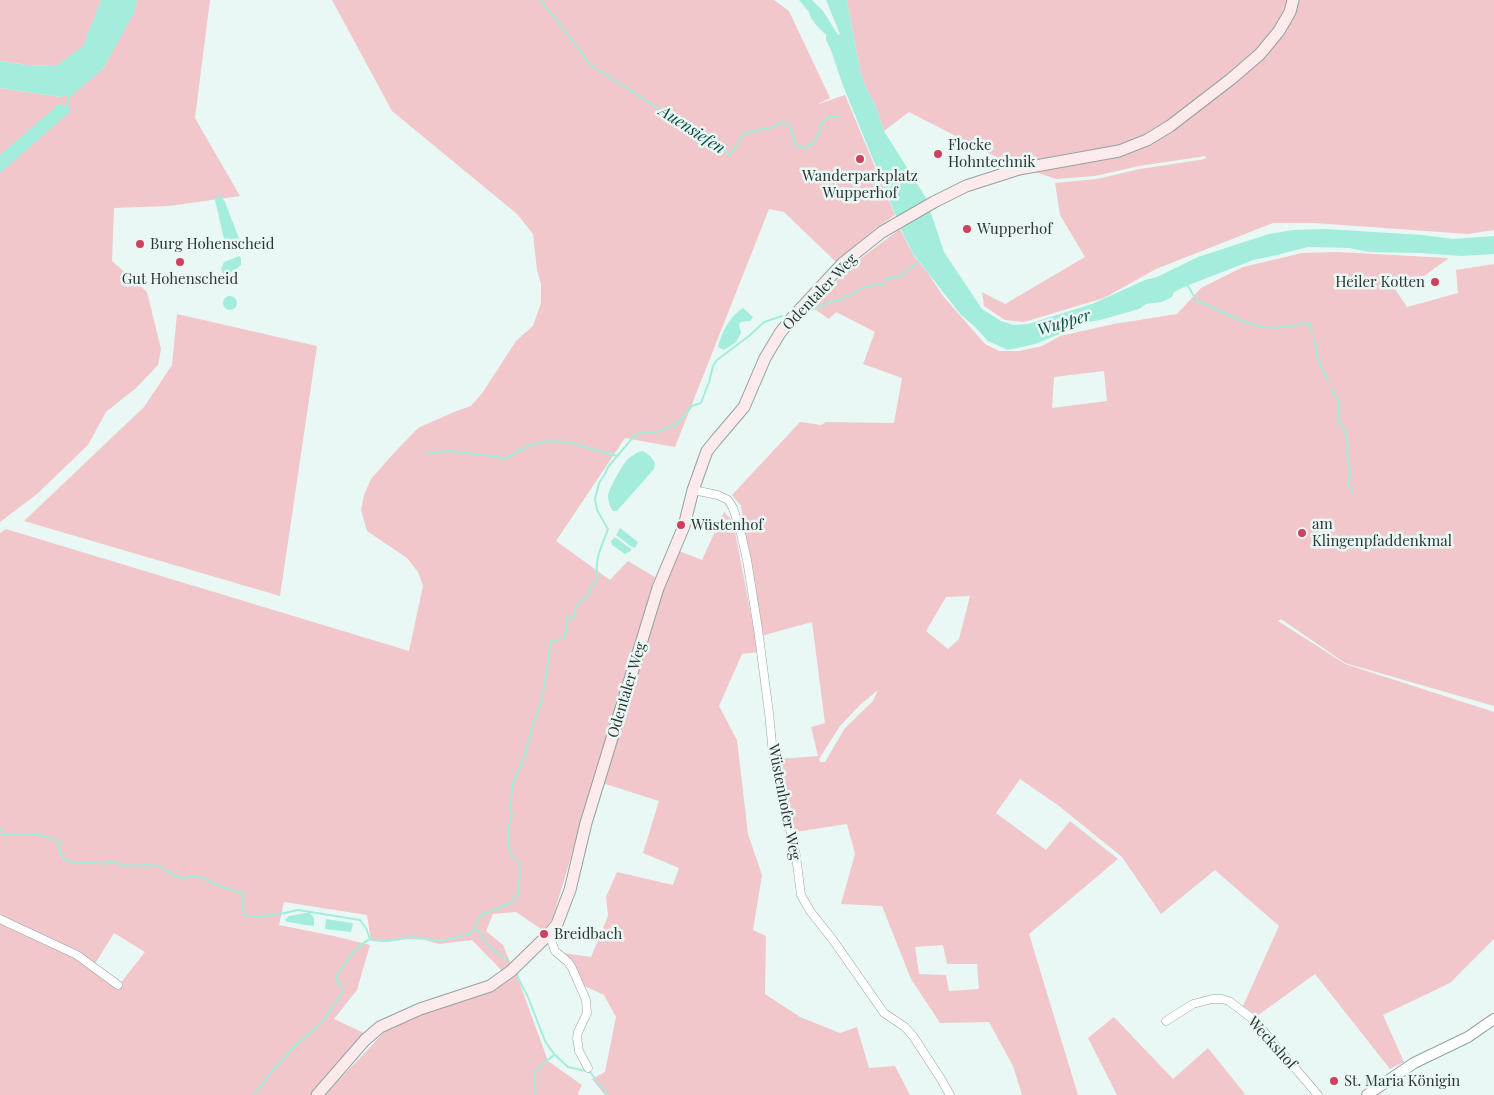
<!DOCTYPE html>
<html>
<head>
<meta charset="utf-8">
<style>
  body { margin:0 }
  canvas { display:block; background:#e9f8f4 }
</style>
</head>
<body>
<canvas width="1494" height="1095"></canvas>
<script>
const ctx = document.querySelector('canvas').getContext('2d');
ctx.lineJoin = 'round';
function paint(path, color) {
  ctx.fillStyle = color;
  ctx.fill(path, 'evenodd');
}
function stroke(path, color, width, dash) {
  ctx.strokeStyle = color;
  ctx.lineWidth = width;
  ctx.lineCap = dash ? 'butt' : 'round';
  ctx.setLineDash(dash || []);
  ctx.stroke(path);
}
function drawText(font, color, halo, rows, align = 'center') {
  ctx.font = font + ' "Playfair Display",serif';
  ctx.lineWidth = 5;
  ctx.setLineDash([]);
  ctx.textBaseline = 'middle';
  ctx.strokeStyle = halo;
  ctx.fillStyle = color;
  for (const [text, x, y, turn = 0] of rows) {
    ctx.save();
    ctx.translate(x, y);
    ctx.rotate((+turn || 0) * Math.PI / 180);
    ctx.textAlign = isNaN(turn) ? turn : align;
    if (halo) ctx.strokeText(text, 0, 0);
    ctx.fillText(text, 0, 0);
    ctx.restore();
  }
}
const green = new Path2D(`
  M0 0H101L83 47 56 66 27 65 0 61Z
  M137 0H210L195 118 240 196 169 206 114 208 112 261 147 292 161 349 158 365 136 388 106 412 88 445 37 494 0 522V88L61 97 103 69 134 11Z
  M332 0H774L789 11 830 98 816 105 845 95 895 215 876 228 836 262 784 212 769 209 675 447 625 438 556 541 610 580 628 561 655 577 553 917 544 931 516 912 493 914 486 931 503 945 512 967 504 973 472 940 439 944 425 940 409 939 384 942 371 941 367 915 284 902 279 925 334 936 370 945 357 990 334 1019 364 1033 310 1095H0V533L6 529 409 651 423 586 418 572 407 558 367 531 361 510 364 495 371 479 393 454 418 428 454 412 471 406 483 392 516 341 533 326 541 303V284L537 270 533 234 517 214 392 111ZM114 933 145 952 119 985 93 967Z
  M847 0H1494V230L1468 234 1314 223H1273L1156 269 1104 298 1024 322 1005 320 984 306 982 292 1005 304 1085 257 1060 215 1055 183 1097 179 1140 169 1205 159 1206 156 1139 166 1095 176 1056 179 1008 163 909 112 884 131 875 104 867 90 860 71Z
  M900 229 914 256 928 273 943 296 985 344 999 351H1020L1042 346 1060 336 1114 324 1177 314 1201 288 1243 267 1302 253 1337 252 1449 258 1424 276 1389 280 1407 307 1458 293 1456 270 1494 264V706L1345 663 1281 619 1278 621 1345 664 1494 712V939L1450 983 1383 1015 1404 1062 1390 1069 1315 974 1257 1016 1243 1006 1279 926 1215 870 1161 914 1122 857 1059 806 1020 779 996 813 1046 850 1070 821 1118 859 1029 934 1078 1095H1022L1013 1066 989 1022 940 1023 911 979 882 906 841 904 855 854 847 824 795 832 787 805 779 759 818 756 811 727 825 723 812 622 761 636 741 506 732 495 800 422 821 425 826 422 894 423 902 378 863 364 875 332 836 312 829 319 810 306 861 258ZM1104 371 1107 401 1052 408 1054 377ZM970 596 959 639 948 649 926 631 946 597ZM878 690 873 701 845 728 825 762H820L819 759 840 726 861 704ZM943 945 947 964H977L979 989 949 991 946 975 919 974 915 947Z
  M177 314 317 346 280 596 24 521 144 407 172 365Z
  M724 512 733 521 758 652 742 654 719 706 737 740 748 834 762 875 753 930 766 936 765 994 800 1017 840 1033 857 1027 869 1068 895 1066 910 1095H605L592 1079 605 1072 616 1017 604 995 578 983 563 953 591 957 608 916 606 897 617 872 673 885 679 868 643 853 659 801 602 783 665 582 679 551 702 560Z
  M518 971 520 984 548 1061 582 1085 578 1093 579 1095H324L359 1059 388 1028 415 1016 483 995 495 990Z
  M1114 1017 1173 1079 1208 1048 1245 1094 1242 1095H1117L1088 1038Z`);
const water = new Path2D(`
  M101 0H137L135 11 103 69 72 95 61 97 0 88V61L27 65 56 66 83 46Z
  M799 0H812L823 11 838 35 840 34 826 0H847L860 71 867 90 875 104 884 131 926 198 944 252 982 309 1001 321 1014 325 1028 324 1092 304 1145 280 1157 277 1198 257 1269 234 1293 230 1326 229 1422 235 1453 239 1494 236V254L1461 256 1420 253 1370 252 1349 248 1308 247 1277 255 1253 260 1184 287 1174 292 1172 297 1162 302 1146 304 1139 309 1100 320 1089 322 1035 344 1008 350 988 341 975 327 961 315 914 255 904 236 842 83 831 50 826 40V35L816 25 811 18 809 12Z
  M59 104 67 106 71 111 0 173V155Z
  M221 196 225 202 240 241 239 245 233 247 226 244 224 239 215 200 216 197Z
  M239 256 241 258V265L227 276 223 275 221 269 224 262Z
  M223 303a7 7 0 1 1 14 0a7 7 0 1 1-14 0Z
  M743 308 753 317 750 321 741 322 739 324 741 333 736 342 724 350 718 347C721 333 730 316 743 308Z
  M643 451 650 456 655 463 654 469 617 511H613C610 507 608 502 608 496 608 491 620 469 624 464 628 458 636 452 643 451Z
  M620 528 638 542 635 548 632 547 616 535Z
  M615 537 631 549V551L625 554 612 545 611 541Z
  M305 913H310L314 918V924L313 926 287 922 285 920 289 916Z
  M326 919 352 923 353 924 351 932 325 929Z`);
const stream = new Path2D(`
  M541 0 591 65 730 155 744 133 774 127 779 123H787L792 130 795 146 807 148 813 143 819 134 821 124 828 117 839 116
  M65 108 67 106 69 94
  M1187 284 1196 300 1240 320 1257 326 1274 328 1309 323 1312 333
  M811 310 835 300H841L846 295 851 296C859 288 871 284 882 285L888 278 902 276 908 269 920 261
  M1314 339 1319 362 1328 381
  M1331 389 1339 401V422L1345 431 1348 446 1347 454 1350 474 1348 485 1353 492
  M426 453 450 451 506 458 528 446 546 441 568 442 617 456
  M0 828 4 835C26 833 39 833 59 841L60 855C78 871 86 858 104 864L110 861 126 866 148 865 160 866 170 873 182 878 200 876 214 884 244 894 242 910 246 916C262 918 282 914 298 910L360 920 366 928 370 939 388 941 412 937 441 941 469 934 475 929V925L481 915 497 909 514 901 518 894 520 872 518 862 511 855 508 846V828L512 813 510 808 513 783 524 758 532 727 542 700 551 641 563 639 566 631 567 617 572 619 575 615V609L580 601 588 596 590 588 597 581C595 557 600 551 608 529L597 510 595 499 599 483 605 474 608 467 635 435 645 432H657L678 423 692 406 701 403 709 382 713 366 717 360 749 336 764 322 782 316
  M476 930C485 936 482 939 488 945 493 952 502 954 507 961
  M517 976 528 997 545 1041 554 1054 568 1067 590 1072 608 1095
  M254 1095 272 1071 295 1046 322 1022 343 992V988L338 982 336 978C345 963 355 947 370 939
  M536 1095C531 1071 536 1069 554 1055`);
const minor = new Path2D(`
  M693 490 718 495 728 500 733 508 740 529 747 560 758 629 769 713 773 754 796 856 801 895 810 911 833 940 884 1013 905 1027 913 1036 941 1079 950 1095
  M0 919 77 955 118 985
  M549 934 555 951 568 962 572 968 586 1000 587 1013 578 1032 577 1038 579 1051 588 1068
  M1166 1021 1193 1004 1212 999H1222L1229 1001 1254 1020 1318 1095`);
const tertiary = new Path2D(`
  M1367 1095 1414 1063 1468 1037 1494 1019`);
const secondary = new Path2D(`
  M317 1095 365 1040 380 1027 420 1009 490 986 511 971 549 934 557 924 570 890 586 823 658 588 684 526 693 490 703 462 707 451 715 441 744 407 765 358 780 333 792 318 843 263 882 232 934 202 966 186 1019 169 1119 151 1147 140 1170 126 1231 79 1260 54 1279 31 1290 12 1293 0`);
const markers = [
  [938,154,5,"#d0405d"],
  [860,159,5,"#d0405d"],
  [967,229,5,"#d0405d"],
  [140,244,5,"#d0405d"],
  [180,262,5,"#d0405d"],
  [1435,282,5,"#d0405d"],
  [681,525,5,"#d0405d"],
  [1302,533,5,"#d0405d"],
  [544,934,5,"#d0405d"],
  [1334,1081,5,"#d0405d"]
];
const poiNames = [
  ["Flocke",948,145],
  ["Hohntechnik",948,162],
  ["Wanderparkplatz",860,176,"center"],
  ["Wupperhof",860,193,"center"],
  ["Wupperhof",977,229],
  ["Burg Hohenscheid",150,244],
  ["Gut Hohenscheid",180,279,"center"],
  ["Heiler Kotten",1425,282,"right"],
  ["am",1312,524],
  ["Klingenpfaddenkmal",1312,541],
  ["Wüstenhof",691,525],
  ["Breidbach",554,934],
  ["St. Maria Königin",1344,1081]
];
const streetNames = [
  ["Odentaler Weg",820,292,-46],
  ["Odentaler Weg",627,690,-73],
  ["Wüstenhofer Weg",784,802,79],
  ["Weckshof",1272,1043,48]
];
const waterNames = [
  ["Auensiefen",692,130,33],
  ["Wupper",1064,323,-17]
];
paint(green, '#f1c7cb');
paint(water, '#a4eddd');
stroke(stream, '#a4eddd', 2);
stroke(minor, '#95a3a0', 9);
stroke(tertiary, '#95a3a0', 12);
stroke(secondary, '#95a3a0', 13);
stroke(minor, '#fff', 8);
stroke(tertiary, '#fff', 10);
stroke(secondary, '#fceaec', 11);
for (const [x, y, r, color] of markers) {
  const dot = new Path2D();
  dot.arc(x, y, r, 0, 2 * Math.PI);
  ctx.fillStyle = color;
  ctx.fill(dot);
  stroke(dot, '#e9f8f4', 2);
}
drawText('15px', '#303534', '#e9f8f4', poiNames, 'left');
drawText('15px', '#303534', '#e9f8f4', streetNames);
drawText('italic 16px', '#094a40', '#e9f8f4', waterNames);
</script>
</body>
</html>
